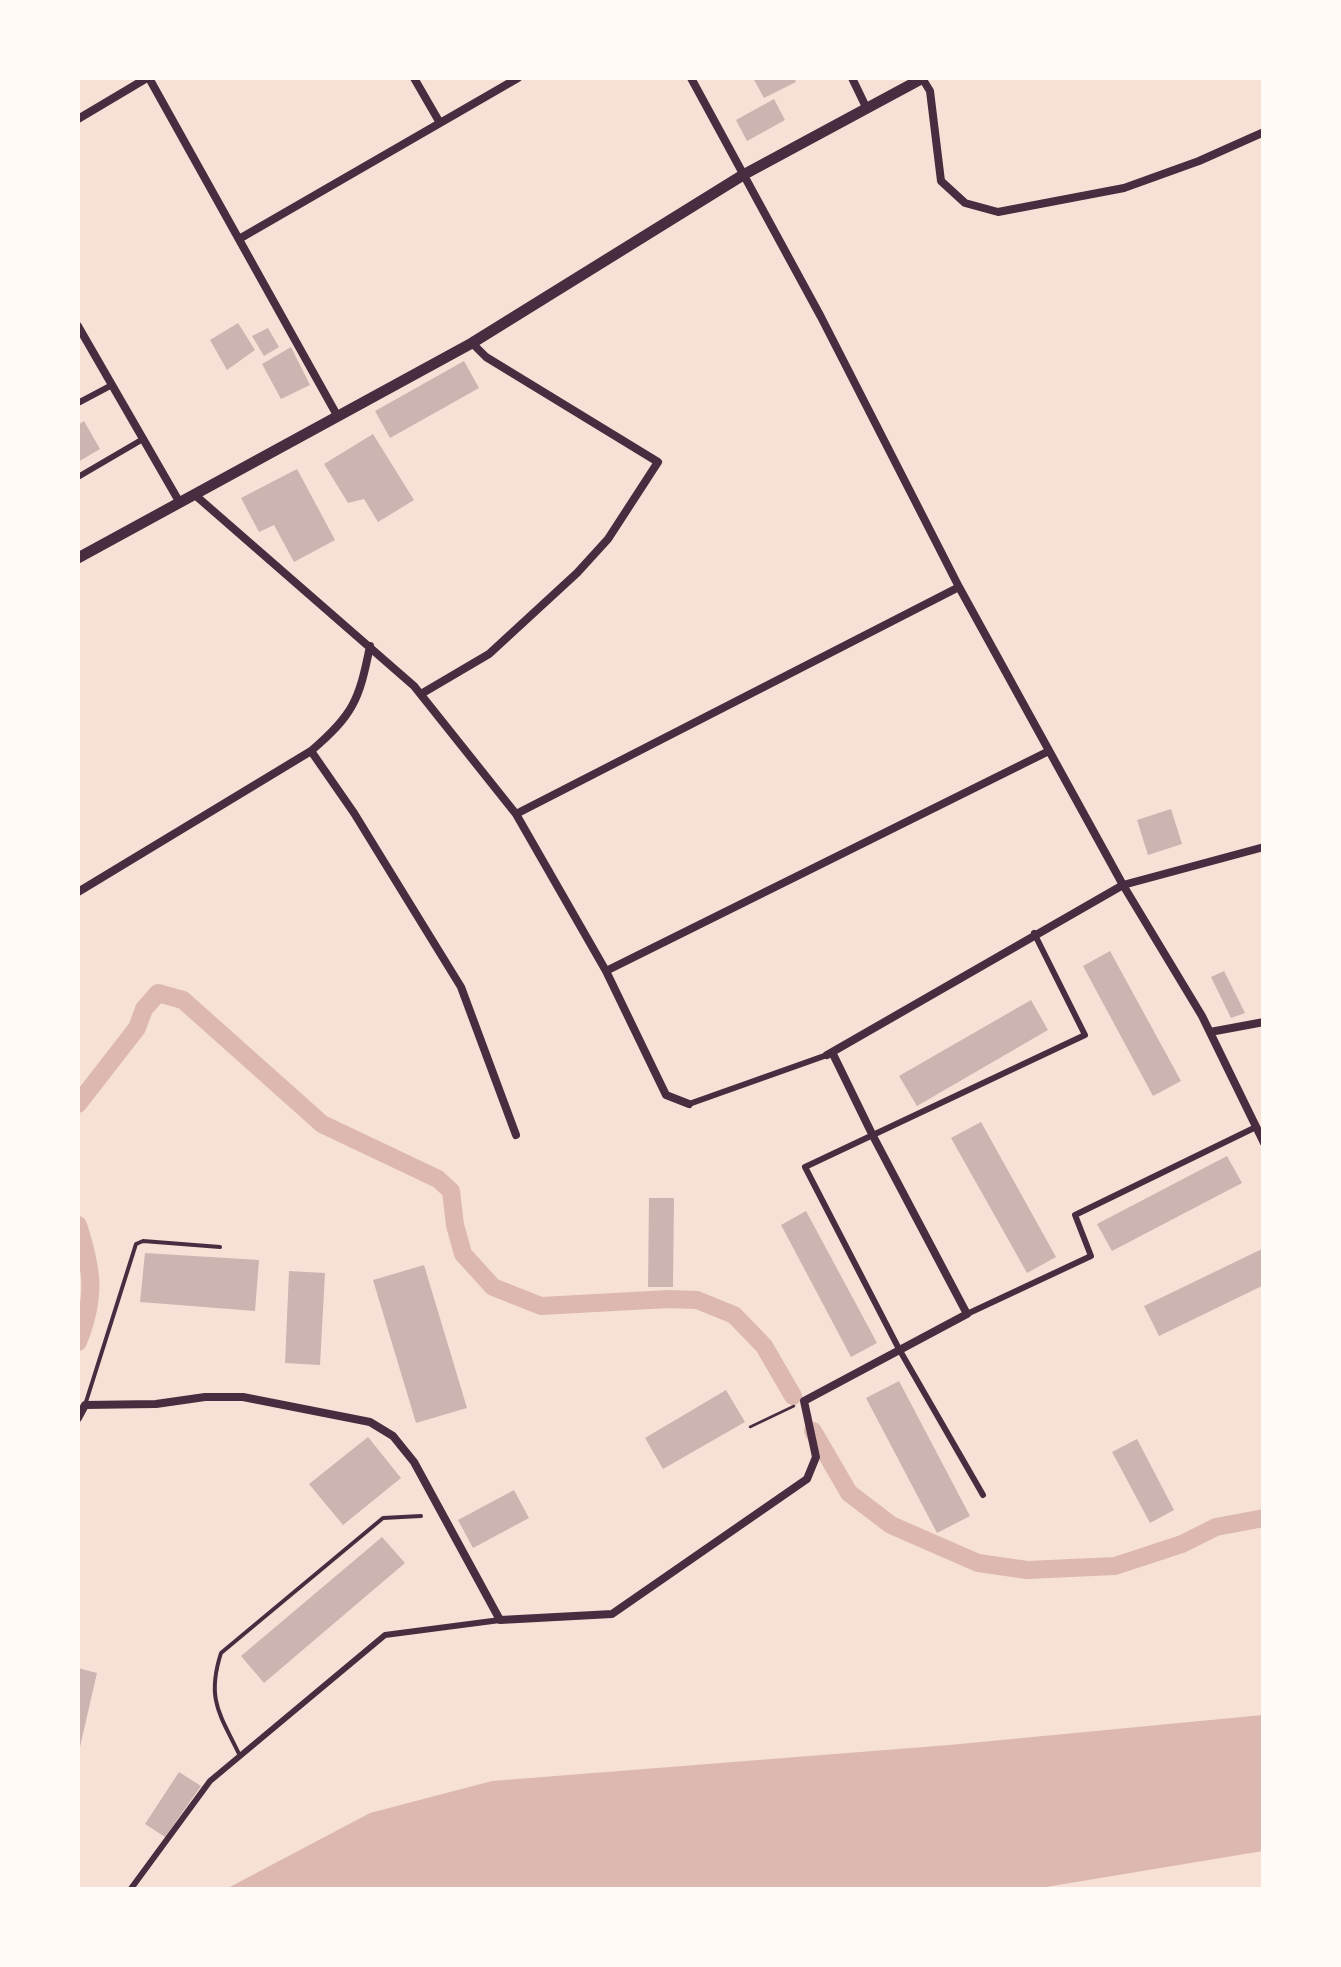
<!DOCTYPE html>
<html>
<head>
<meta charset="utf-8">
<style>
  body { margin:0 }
  #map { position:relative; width:1341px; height:1967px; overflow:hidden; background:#f7e1d7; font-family:"Open Sans",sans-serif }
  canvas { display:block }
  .frame { position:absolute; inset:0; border:80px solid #fffaf5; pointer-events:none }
</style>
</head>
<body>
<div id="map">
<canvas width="1341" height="1967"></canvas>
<div class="frame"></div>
</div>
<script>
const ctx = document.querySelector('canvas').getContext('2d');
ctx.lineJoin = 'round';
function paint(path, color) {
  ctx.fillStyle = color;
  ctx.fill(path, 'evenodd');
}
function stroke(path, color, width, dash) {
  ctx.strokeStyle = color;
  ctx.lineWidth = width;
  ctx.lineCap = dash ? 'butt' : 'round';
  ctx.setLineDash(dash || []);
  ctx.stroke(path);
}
const water = new Path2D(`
  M1263 1715V1851L1028 1890 226 1889 370 1813 492 1781 949 1745Z`);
const canal = new Path2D(`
  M78 1104 137 1028 144 1009 158 993 183 1000 322 1124 438 1179 451 1191 455 1225 463 1254 493 1287 541 1306 669 1299 697 1300 734 1315 764 1346 793 1396
  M78 1225C93 1271 96 1297 78 1342
  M813 1431 849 1493 891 1525 978 1563 1027 1570 1115 1566 1182 1544 1216 1527 1264 1518`);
const building = new Path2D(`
  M753 78H794L796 82 764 98Z
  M774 99 785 120 747 141 736 120Z
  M238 323 255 350 227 370 210 340Z
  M268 328 279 347 264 356 252 336Z
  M291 347 310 385 281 399 262 364Z
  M464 361 479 388 390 438 375 411Z
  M84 421 100 449 78 462V425Z
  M373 434 414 500 378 522 364 499 348 503 324 464Z
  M297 469 335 540 294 562 274 525 259 532 241 498Z
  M1171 809 1182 844 1148 855 1137 820Z
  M1110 951 1181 1081 1153 1096 1083 966Z
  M1224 971 1245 1013 1231 1018 1211 977Z
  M1031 1000 1048 1030 917 1106 899 1076Z
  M981 1122 1056 1257 1027 1273 951 1138Z
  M1227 1156 1242 1183 1112 1251 1097 1224Z
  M649 1198H674L673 1287H648Z
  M806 1211 877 1343 851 1357 781 1225Z
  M1264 1248V1285L1159 1336 1144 1306Z
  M145 1253 259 1260 255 1311 140 1302Z
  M424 1265 467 1408 416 1423 373 1280Z
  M289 1271 325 1273 320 1365 285 1363Z
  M899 1381 970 1516 937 1533 866 1398Z
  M726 1390 745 1422 663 1469 645 1438Z
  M368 1437 401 1478 343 1525 309 1484Z
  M1137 1439 1174 1510 1150 1523 1112 1452Z
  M514 1490 529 1518 473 1548 458 1520Z
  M382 1537 405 1563 264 1683 241 1656Z
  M78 1668 97 1673 79 1751H78Z
  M179 1772 201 1786 165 1837 145 1824Z`);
const path = new Path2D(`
  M750 1427 794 1406`);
const service = new Path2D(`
  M85 1405 136 1244 143 1241 220 1247
  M240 1756C220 1714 206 1700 221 1653L383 1518 421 1516`);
const pedestrian = new Path2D(`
  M78 403 112 385
  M78 477 143 439
  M689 1104 827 1055
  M967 1314 1091 1256 1075 1215 1256 1127
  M983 1495 899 1349 805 1167 1085 1035 1034 933
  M130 1890 210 1781 385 1635 500 1620`);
const minor = new Path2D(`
  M149 78 338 417
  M414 78 440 123
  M691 78 821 317 959 587 1123 885 1202 1016 1264 1143
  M852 78 866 107
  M922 78 930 91 941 181 965 203 998 212 1124 188 1199 161 1264 132
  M78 119 147 78
  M239 239 518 78
  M78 326 180 503
  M195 495 414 686 516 814 606 971 666 1095 689 1104
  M421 694 489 654 577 573 608 539 658 462 486 357 472 343
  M311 751 354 813 461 987 516 1135
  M516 814 959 587
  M78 892 311 751C353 715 359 701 370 646
  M606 971 1049 751
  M1210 1032 1264 1022
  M827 1055 1123 885 1264 847
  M78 1418 85 1405 156 1404 205 1397H243L370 1422 393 1436 414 1462 500 1620 612 1614 807 1479 816 1457 804 1401 967 1314 873 1136 832 1052`);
const secondary = new Path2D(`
  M78 558 472 343 743 175 923 78`);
paint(water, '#dcb8b0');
stroke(canal, '#dcb8b0', 18);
paint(building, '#ccb4b1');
stroke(path, '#4a2c40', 2.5);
stroke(service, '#4a2c40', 4);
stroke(pedestrian, '#4a2c40', 6);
stroke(minor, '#4a2c40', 8);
stroke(secondary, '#4a2c40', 11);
</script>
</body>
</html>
